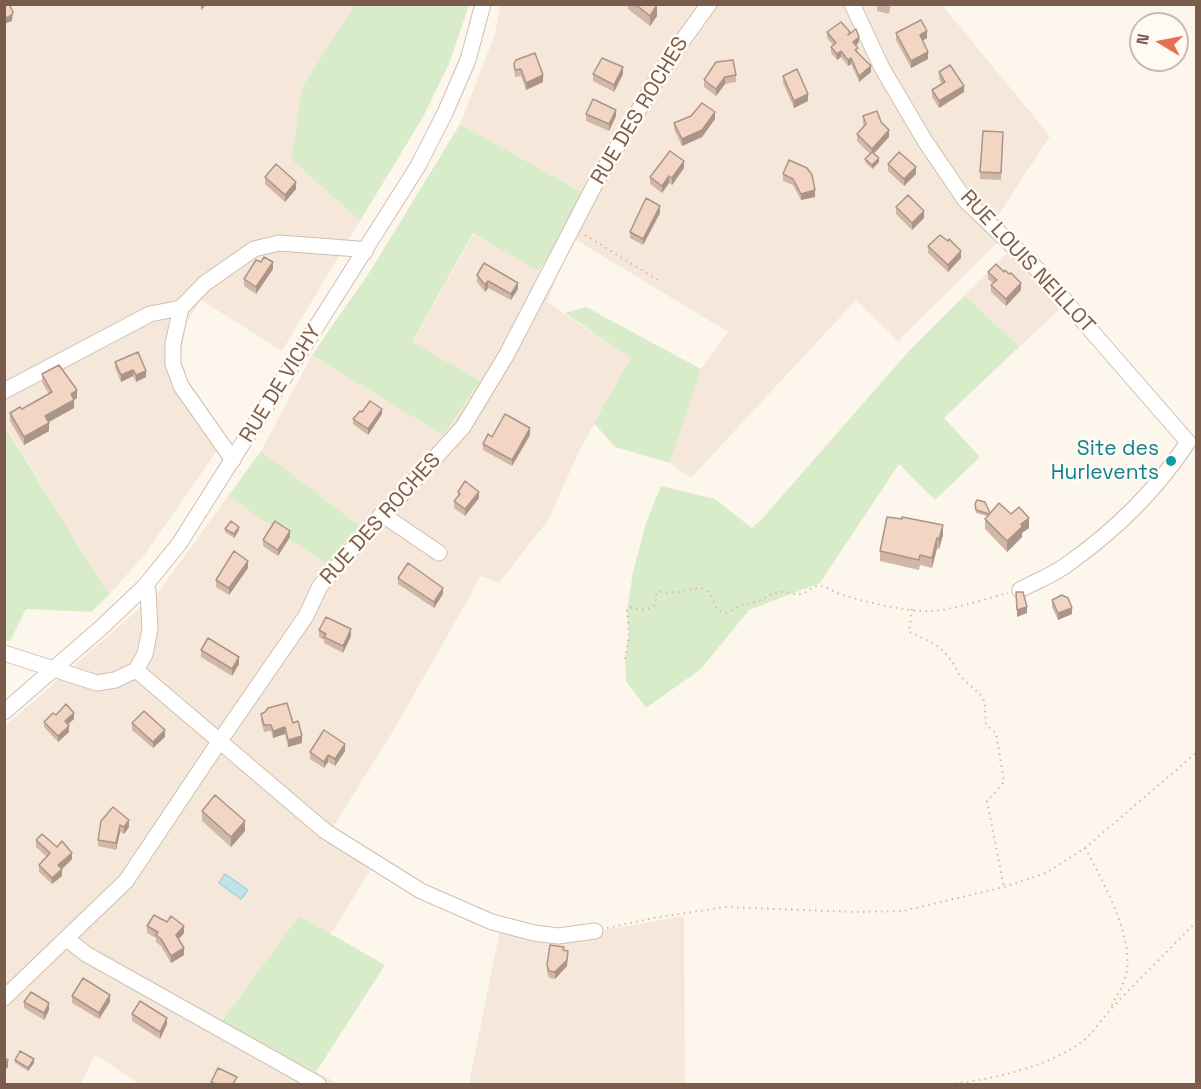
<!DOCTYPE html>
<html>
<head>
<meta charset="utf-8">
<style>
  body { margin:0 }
  #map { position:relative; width:1201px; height:1089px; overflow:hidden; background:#fdf6ec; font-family:"Space Grotesk",sans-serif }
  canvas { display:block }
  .frame { position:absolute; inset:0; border:6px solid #7a5c4d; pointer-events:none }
  .north { position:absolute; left:1129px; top:12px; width:60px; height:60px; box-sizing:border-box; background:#fffaf3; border:2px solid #cabbb1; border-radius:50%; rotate:280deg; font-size:16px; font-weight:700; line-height:24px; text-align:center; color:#7a5c4d }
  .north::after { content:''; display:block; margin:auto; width:21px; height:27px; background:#e76f51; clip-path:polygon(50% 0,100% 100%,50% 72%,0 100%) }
</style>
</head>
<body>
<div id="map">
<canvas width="1201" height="1089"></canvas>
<div class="frame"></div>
<div class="north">N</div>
</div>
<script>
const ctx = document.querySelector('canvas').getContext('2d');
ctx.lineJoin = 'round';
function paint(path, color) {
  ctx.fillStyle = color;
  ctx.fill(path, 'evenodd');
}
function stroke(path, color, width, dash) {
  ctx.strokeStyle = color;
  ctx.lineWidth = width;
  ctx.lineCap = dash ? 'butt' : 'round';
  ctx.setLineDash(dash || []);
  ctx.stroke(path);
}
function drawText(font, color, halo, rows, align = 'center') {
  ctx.font = font + ' "Space Grotesk",sans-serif';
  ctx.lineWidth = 5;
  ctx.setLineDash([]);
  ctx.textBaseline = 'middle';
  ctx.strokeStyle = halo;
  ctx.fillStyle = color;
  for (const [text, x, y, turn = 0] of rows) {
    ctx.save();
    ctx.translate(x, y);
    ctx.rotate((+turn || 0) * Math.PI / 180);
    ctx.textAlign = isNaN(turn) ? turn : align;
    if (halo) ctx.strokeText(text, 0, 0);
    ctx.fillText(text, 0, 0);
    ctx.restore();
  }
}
const residential = new Path2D(`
  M5 5H355L302 87 291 159 360 221 282 351 201 300 187 322 180 357 182 373 226 438 145 554 109 595 5 425Z
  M500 5H942L1050 136 995 220 1070 300 1019 347 965 295 1007 253 997 243 898 341 856 300 691 478 670 463 701 369 728 332 563 232 585 194 460 124 495 34Z
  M474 233 556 280 547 302 631 358 578 453 549 519 499 583 481 576 395 728 333 827 378 858 330 935 299 916 222 1021 339 1084H139L95 1054 81 1084H5L4 727 159 591 228 496 326 564 360 526 261 451 312 355 444 435 412 343Z
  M684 916 685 1084H469L501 925 581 934Z`);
const green = new Path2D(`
  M355 5H469L449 64 423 117 360 221 291 159 302 87Z
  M460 124 585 194 539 271 473 233 412 342 480 381 443 435 312 355 371 270Z
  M965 295 1019 347 944 418 980 457 935 500 899 464 820 583 749 610 701 669 646 708 626 681 625 659 629 634 627 610 633 572 646 523 661 486 715 499 752 528 761 520 909 351Z
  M586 307 701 369 670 463 615 447 594 423 631 358 565 313Z
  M4 425 109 595 91 612 26 609 10 641 4 640Z
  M261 451 360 526 326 564 228 496Z
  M299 916 385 965 316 1072 222 1021Z`);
const water = new Path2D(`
  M225 874 248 890 241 899 219 883Z`);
const path = new Path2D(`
  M585 235 661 282
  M912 609 909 632 935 644 942 650 952 661 960 676 983 697 985 706 986 725 996 733 1004 782 987 801 1004 887
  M625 659 629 634 627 610 630 607C640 609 646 612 655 605L656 595 659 591C676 597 694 585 704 589 715 594 713 616 728 612 732 611 736 608 740 606 746 604 752 603 758 601 765 599 770 593 779 592 786 591 793 595 801 594 808 593 813 584 821 586 828 587 835 593 842 595 868 602 905 612 932 611 958 609 984 599 1008 593
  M1085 848C1102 879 1135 939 1126 975 1123 987 1115 998 1110 1009
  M607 928 654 918 725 907 856 912 903 911 1004 887 1046 873 1085 848 1196 753
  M949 1084C991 1080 1043 1068 1079 1044 1091 1036 1100 1021 1110 1010 1138 980 1168 951 1196 922`);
const minor = new Path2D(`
  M852 4 882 68 925 141 965 200 1041 273 1188 442C1156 491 1112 533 1065 566 1051 576 1034 582 1020 590
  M4 391 150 314 181 308
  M233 460 181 386 173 364V344L181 308 204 284 254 249 279 243 358 249 365 252
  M383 515 439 553
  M4 653 97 683 115 680 136 670 145 654 150 629 148 591 144 587
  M136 670 325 831 421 891 492 922 534 933 558 936 595 931
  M4 712 103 626 144 587 179 544 418 166 445 113 468 60 483 4
  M67 939 86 954 318 1084
  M4 998 126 881 219 742 306 616 320 586 381 515H383L463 427 507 354 594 186 667 62 709 4`);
const wall = new Path2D(`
  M628 4H657V16L650 26 628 9Z
  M877 4H891L889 14 877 11Z
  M827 32 859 42 856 45 858 54 871 72 859 82 851 64 848 66 841 57 837 60 831 53V47L833 45 827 38Z
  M896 33 927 38 922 41 928 59 911 68 896 40Z
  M514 64 543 82 526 90 521 76 515 77Z
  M939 72 964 92 939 108 932 97V90L942 84 939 79Z
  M593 74H623L614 92 593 81Z
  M736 75V82L725 84 716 96 704 87V80Z
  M783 76 808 101 794 108 783 83Z
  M586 114 616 116 609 131 586 121Z
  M863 116 881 122 889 137 874 154 879 162 872 169 865 162V159L870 154 857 141V134L864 126 863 123Z
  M715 119 702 137 682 146 674 129V123Z
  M1003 132 1001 180 980 179V172Z
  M789 160 815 197 801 200 793 185 783 181V174Z
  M888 164 916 174 904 186 888 171Z
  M684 168 672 185 669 183 662 193 650 184V177Z
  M265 177 296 189 285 202 265 184Z
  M896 207 924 218 912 230 896 214Z
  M660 213 643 245 630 238V232Z
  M928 246 961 258 948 272 928 253Z
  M261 262 273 269 256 294 244 286V279Z
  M988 272H1004L1009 274 1021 290 1006 306 991 292V285L993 283 988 279Z
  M477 275 518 289 511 300 488 288 485 292 477 282Z
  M138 352 146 377 136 382 133 376 121 382 115 368V362Z
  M42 374 77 398 74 400V408L49 422V431L24 445 10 421V413L22 409 49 394 42 382Z
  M362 412 382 414 368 435 353 424V419Z
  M530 435 512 466 483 450V444L492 437Z
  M458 492 479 498 465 516 454 508V501L458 497Z
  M975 504 990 513 1011 514 1029 528 1022 533V537L1007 552 985 529V519L987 516 976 513Z
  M225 529 239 530 234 538 225 532Z
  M943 535 939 549 937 548 932 568 920 565 919 570 880 561V551Z
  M290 537 278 556 263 546V540Z
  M248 568 229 595 216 587V580Z
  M398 578 443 594 434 608 398 584Z
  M1052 600 1072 614 1058 620 1052 607Z
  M319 630 351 636 343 653 324 643V640L319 637Z
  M201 650 239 664 232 676 201 657Z
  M261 714 293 723 302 743 288 747 285 734 273 738 271 731 264 732 261 721Z
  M56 715 74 719 67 725 69 732 58 742 44 727V722Z
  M132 723 165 737 153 748 132 730Z
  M345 751 335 766 328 762 324 768 310 759V752Z
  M202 811 245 831 231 847 202 821Z
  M101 821 129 827 124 834 120 832 116 850 98 846V840Z
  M36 840 72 859 62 869V876L52 884 39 872V865L47 857 36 847Z
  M147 926 184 933 179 939 184 955 171 963 161 946 156 942V938L147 933Z
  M564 950 568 957 567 966 555 979 549 978 547 972V965Z
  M72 996 110 1002 99 1019 72 1003Z
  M24 1002 49 1010 44 1020 24 1008Z
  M132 1014 167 1024 160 1039 132 1021Z
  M15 1060 34 1063 28 1071 15 1063Z`);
const shadedWall = new Path2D(`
  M201 4H207L201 10Z
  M657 5V16L650 26V16Z
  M13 12 12 21 4 24V19Z
  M927 31V38L920 42V35Z
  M859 37V42L853 48V42Z
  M841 51V57L837 60V54Z
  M928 52V59L911 68V61Z
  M851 58V64L848 66V60Z
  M871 66V72L859 82V76Z
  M623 67V74L614 92V85Z
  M543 75V82L526 90V83Z
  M725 77V84L716 96V89Z
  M964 86V92L939 108V101Z
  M808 94V101L794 108V101Z
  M616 110V116L609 131V124Z
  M715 112V119L702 137 682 146V139Z
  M889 130V137L872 155V149Z
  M879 158V162L872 169V165Z
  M684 161V168L672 185V178Z
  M916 167V174L904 186V179Z
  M669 176V183L662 193V186Z
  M296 182V189L285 202V195Z
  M815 190V197L801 200V194Z
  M660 206V213L643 245V239Z
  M924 211V218L912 230V223Z
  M961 251V258L948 272V265Z
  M273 262V269L256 294V287Z
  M488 281V288L485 292V285Z
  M518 283V289L511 300V294Z
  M1021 283V290L1006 306V299Z
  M133 370V376L121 382V375Z
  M146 371V377L136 382V375Z
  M77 390V398L74 400V408L45 424V416L71 394Z
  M382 409V414L368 435V429Z
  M49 423V431L24 445V437Z
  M530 428V435L512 466V460Z
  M479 492V498L465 516V509Z
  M1029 518V528L1022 533V537L1007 552V541L1021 524Z
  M943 525V535L939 549V539Z
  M239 527V530L234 538V534Z
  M290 531V537L278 556V550Z
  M937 538V548L932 568V558Z
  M248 561V568L229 595V588Z
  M443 588V594L434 608V602Z
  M1027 607V613L1017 617V610Z
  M1072 608V614L1058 620V613Z
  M351 629V636L343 653V646Z
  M239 657V664L232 676V669Z
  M74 713V719L65 727V721Z
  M69 726V732L58 742V736Z
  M285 727V734L273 738V731Z
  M165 730V737L153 748V742Z
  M302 736V743L288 747V740Z
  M345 744V751L335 766V759Z
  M328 755V762L324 768V762Z
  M129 820V827L124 834V827Z
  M245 821V831L231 847V837Z
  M120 825V832L116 850V843Z
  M72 853V859L62 869V876L52 884V878L58 865Z
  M184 926V933L176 942V935Z
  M184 948V955L171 963V956Z
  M568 951 567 966 555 979V972Z
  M110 995V1002L99 1019V1013Z
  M49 1003V1010L44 1020V1013Z
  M167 1018V1024L160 1039V1032Z
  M34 1059V1063L28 1071V1068Z
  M8 1060V1067L4 1072V1066Z`);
const building = new Path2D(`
  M4 4H9L13 12 12 15 4 19Z
  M635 4H656L657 5 650 16Z
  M921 20 927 31 920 35 928 52 911 61 896 33Z
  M841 22 850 32 848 35 856 29 859 37 853 42 858 48 855 50 871 66 859 76 851 58 848 60 841 51 837 54 831 47 836 43 827 32Z
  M535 53 543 75 526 83 521 69 515 70 514 64 516 60Z
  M602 58 623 67 614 85 593 74Z
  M733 60 736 75 725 77 716 89 704 80 716 62Z
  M950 65 964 86 939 101 932 90 945 82 939 72Z
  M797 69 808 94 794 101 783 76Z
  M593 99 616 110 609 124 586 114Z
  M702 103 715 112 702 130 682 139 674 123 691 116Z
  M877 111 881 122 889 130 872 149 857 134 866 124 863 116Z
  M983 131 1003 132 1001 173 980 172Z
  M670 151 684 161 672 178 669 176 662 186 650 177Z
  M872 152 879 158 872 165 865 159Z
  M899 152 916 167 904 179 888 164Z
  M789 160 807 168 812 175 815 190 801 194 793 179 783 174Z
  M276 164 296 182 285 195 265 177Z
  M908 195 924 211 912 223 896 207Z
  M646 198 660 206 643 239 630 232Z
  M940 235 948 241 949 239 961 251 948 265 928 246Z
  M264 257 273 262 256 287 244 279 256 260 261 262Z
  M484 263 518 283 511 294 488 281 485 285 477 275Z
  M996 264 1004 272 1005 270 1009 274 1011 273 1021 283 1006 299 991 285 997 280 988 272Z
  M138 352 146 371 136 375 133 370 121 375 115 362Z
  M59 365 77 390 71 394 74 400 45 416 49 423 24 437 10 413 20 407 22 409 52 392 42 374Z
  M370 401 382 409 368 429 353 419 360 411 362 412Z
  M505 414 530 428 512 460 483 444 488 434 492 437Z
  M465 481 479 492 465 509 454 501 460 494 458 492Z
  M977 500 985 502 990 513 989 514 976 510 975 504Z
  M999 503 1011 514 1019 507 1029 518 1021 524 1022 527 1007 541 985 519Z
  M887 517 902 519V517L943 525 939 539 937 538 932 558 920 555 919 560 880 551Z
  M231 521 239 527 234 534 225 529Z
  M275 521 290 531 278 550 263 540Z
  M234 551 248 561 229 588 216 580Z
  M408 563 443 588 434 602 398 578Z
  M1016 592H1023L1027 607 1017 610Z
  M1062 595 1068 598 1072 608 1058 613 1052 600Z
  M326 617 351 629 343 646 324 637 326 634 319 630Z
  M208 638 239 657 232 669 201 650Z
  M287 703 293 723 298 721 302 736 288 740 285 727 273 731 271 725H264L261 714 265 712 268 708Z
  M66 704 74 713 65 721 69 726 58 736 44 722 53 713 56 715Z
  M144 711 165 730 153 742 132 723Z
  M324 730 345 744 335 759 328 755 324 762 310 752Z
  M215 795 245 821 231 837 202 811Z
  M113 807 129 820 124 827 120 825 116 843 98 840 101 821Z
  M42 834 57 847 62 841 72 853 58 865 62 869 52 878 39 865 50 853 36 840Z
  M154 915 167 922 171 916 184 926 176 935 184 948 171 956 161 939 156 935 158 932 147 926Z
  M550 945 564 947 563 950 568 951 567 960 555 972 549 971 547 965Z
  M83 978 110 995 99 1013 72 996Z
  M31 992 49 1003 44 1013 24 1002Z
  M140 1001 167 1018 160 1032 132 1014Z
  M20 1051 34 1059 28 1068 15 1060Z
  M4 1058 8 1060 4 1066Z
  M218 1068 237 1077 233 1084H216L211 1082Z`);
const markers = [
  [1171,461,6,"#0f9aa8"]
];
const streetNames = [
  ["RUE DES ROCHES",640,111,-59],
  ["RUE LOUIS NEILLOT",1027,262,47],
  ["RUE DE VICHY",281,384,-58],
  ["RUE DES ROCHES",381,519,-48]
];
const cultureNames = [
  ["Site des",1159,449],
  ["Hurlevents",1159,473]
];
paint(residential, '#f5e8da');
paint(green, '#d8ecc9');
paint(water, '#bfe3e8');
stroke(water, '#a5d3da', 1.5);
stroke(minor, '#d1beb0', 17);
stroke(path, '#d9b8a5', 2, [1.5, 4.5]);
stroke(minor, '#fff', 15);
paint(wall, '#d1b7a8');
paint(shadedWall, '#aa9588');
paint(building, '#f3d5c3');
stroke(building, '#aa9588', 1.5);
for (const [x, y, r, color] of markers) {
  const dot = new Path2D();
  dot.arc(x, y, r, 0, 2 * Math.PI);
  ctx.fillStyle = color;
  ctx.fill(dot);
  stroke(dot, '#fffaf3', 2);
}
drawText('21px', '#7a5c4d', '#fffaf3', streetNames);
drawText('21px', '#0d838f', '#fffaf3', cultureNames, 'right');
</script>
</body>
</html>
